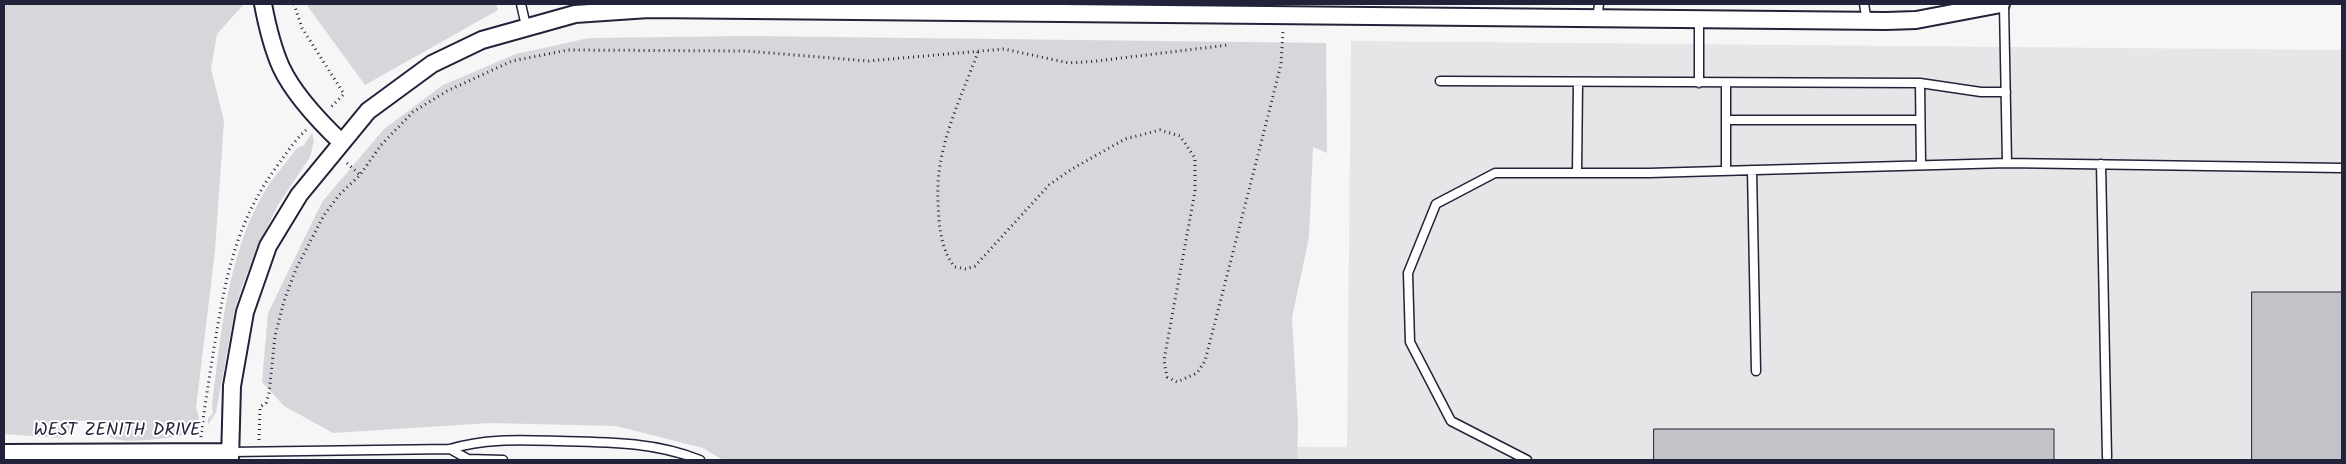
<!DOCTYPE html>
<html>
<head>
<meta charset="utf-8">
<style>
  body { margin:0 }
  #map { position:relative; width:2346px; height:464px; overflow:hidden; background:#f6f6f7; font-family:Kalam,sans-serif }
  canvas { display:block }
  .frame { position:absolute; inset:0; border:5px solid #22223b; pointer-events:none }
</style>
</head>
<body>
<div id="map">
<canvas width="2346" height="464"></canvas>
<div class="frame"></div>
</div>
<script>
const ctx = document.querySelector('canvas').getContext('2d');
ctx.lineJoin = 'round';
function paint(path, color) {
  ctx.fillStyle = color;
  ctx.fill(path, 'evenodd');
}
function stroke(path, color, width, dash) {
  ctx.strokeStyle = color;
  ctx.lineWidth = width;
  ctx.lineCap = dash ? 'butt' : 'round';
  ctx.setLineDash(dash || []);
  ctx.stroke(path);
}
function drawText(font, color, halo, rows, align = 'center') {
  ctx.font = font + ' Kalam,sans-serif';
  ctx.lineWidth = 4;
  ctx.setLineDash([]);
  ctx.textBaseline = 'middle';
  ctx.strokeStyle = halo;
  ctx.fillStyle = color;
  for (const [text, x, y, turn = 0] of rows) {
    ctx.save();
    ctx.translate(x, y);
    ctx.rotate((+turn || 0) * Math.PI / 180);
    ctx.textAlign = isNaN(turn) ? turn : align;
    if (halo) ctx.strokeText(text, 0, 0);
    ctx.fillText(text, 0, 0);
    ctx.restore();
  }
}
const built = new Path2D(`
  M1351 41 2342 50V460H1108V446L1347 447Z`);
const green = new Path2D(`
  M4 4H244L217 34 211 69 224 121 215 251 196 408 199 417 195 433C176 437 132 444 115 439 106 436 103 428 101 420L73 421 70 432 61 438 4 434Z
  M306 4H496L498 10 365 85Z
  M748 36 1326 43 1327 153 1313 147 1309 237 1292 318 1298 422 1297 460H723L703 448 616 426 490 423 333 433 284 406 262 382 268 313 322 202 384 129 443 85 516 54 589 38Z
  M312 133 314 141 310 157 278 205 257 248 242 287 235 309 216 412 208 425V418L213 413 212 405C221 333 227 258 263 194 272 178 286 163 297 148L304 145Z`);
const building = new Path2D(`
  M2252 292H2342V460H2252Z
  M1654 429H2054V460H1654Z`);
const path = new Path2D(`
  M294 4 302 28 344 94 329 109
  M978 52C964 90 944 131 939 172 937 188 938 205 939 221 941 238 944 254 955 267L966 269 975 266 1049 185 1072 169 1125 139 1160 130 1180 136 1195 158V191L1164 360 1167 377 1177 382 1197 373 1205 361 1270 108 1281 64 1283 31
  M347 163 360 175
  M201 437C204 409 209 381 213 354 225 281 234 223 280 162 288 151 296 139 306 130
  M259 440 260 407 266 403 269 394 275 336 284 301 296 269 324 215 339 195 360 175 381 145 413 112 447 91 512 61 568 50 746 51 868 61 1004 49 1069 63 1097 61 1228 45`);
const lane = new Path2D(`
  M521 4 526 26
  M1864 4 1867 21
  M2004 4 2007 163
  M1597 19 1599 4
  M1440 81 1920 83 1981 92H2006
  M1699 83V20
  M1920 83 1921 165
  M1726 120H1920
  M2101 164 2107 457
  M1752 170 1756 371
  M1726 171V83
  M1577 173 1578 83
  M450 449 468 459 503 460
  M230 452 450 449C486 438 522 440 560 441 608 442 655 442 700 460
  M1527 460 1451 421 1410 342 1408 273 1436 204 1495 173H1649L2007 163 2342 168`);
const street = new Path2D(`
  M263 4C267 25 272 47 281 67 294 95 319 121 341 142
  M4 453 230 452
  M230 460 232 386 245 312 268 246 299 195 368 111 432 64 482 40 575 14 649 9 1886 21 1916 20 2001 4`);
const streetNames = [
  ["WEST ZENITH DRIVE",117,432]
];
paint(built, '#e6e6e9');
paint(green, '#d7d7db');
paint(building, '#c2c2c9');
stroke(building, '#22223b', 1);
stroke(lane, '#22223b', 11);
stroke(street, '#22223b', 20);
stroke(path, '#22223b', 3, [1, 4]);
stroke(lane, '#fff', 8);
stroke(street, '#fff', 16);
drawText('18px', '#22223b', '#fff', streetNames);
</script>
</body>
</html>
